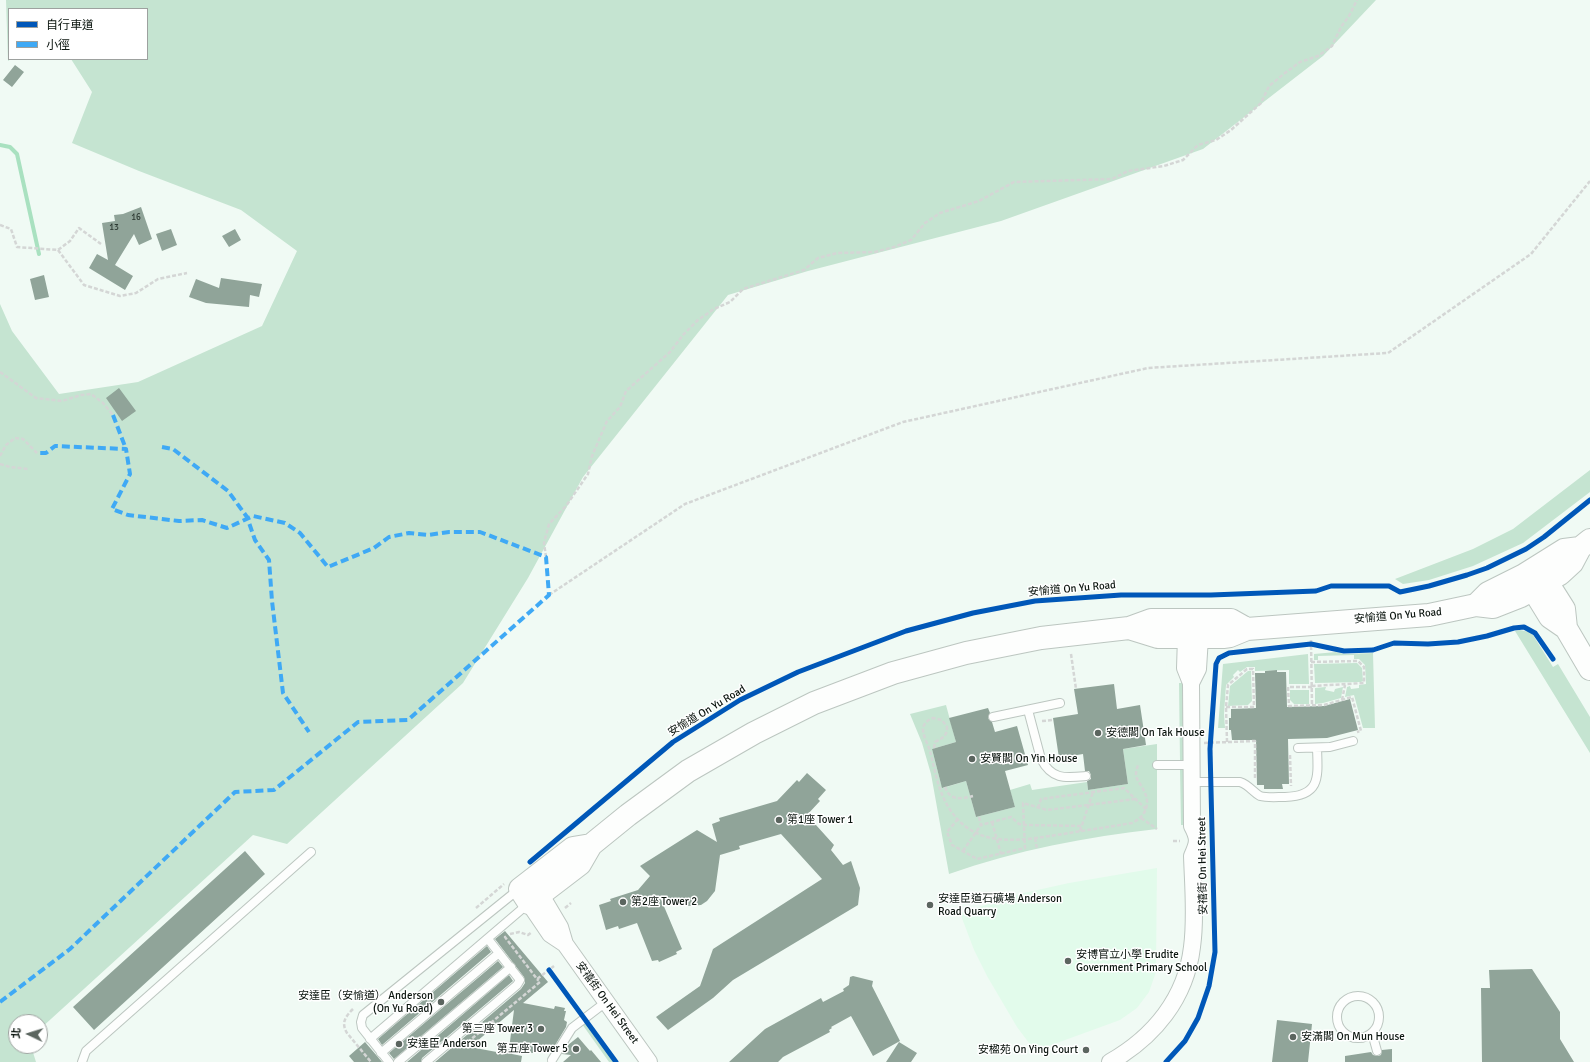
<!DOCTYPE html>
<html>
<head>
<meta charset="utf-8">
<style>
  body { margin:0 }
  #map { position:relative; width:1590px; height:1062px; overflow:hidden; background:#f0faf4; font-family:Signika,"Noto Sans TC",sans-serif }
  canvas { display:block }
  .legend { position:absolute; left:8px; top:8px; width:140px; height:52px; box-sizing:border-box; background:#fff; border:1px solid #9da19f; margin:0; padding:5px 7px; list-style:none; font-size:12px; color:#0b150f }
  .legend li { display:flex; align-items:center; gap:8px; height:20px }
  .legend b { width:20px; border:1px solid #9da19f }
  .north { position:absolute; left:8px; top:1014px; width:40px; height:40px; box-sizing:border-box; background:#fff; border:1px solid #9da19f; border-radius:50%; rotate:274deg; font-size:11px; font-weight:700; line-height:16px; text-align:center; color:#0b150f }
  .north::after { content:''; display:block; margin:auto; width:14px; height:18px; background:#5b655f; clip-path:polygon(50% 0,100% 100%,50% 72%,0 100%) }
</style>
</head>
<body>
<div id="map">
<canvas width="1590" height="1062"></canvas>
<ul class="legend">
<li><b style="height:5px;background:#0057b8"></b>自行車道</li>
<li><b style="height:5px;background:#3fa9f5"></b>小徑</li>
</ul>
<div class="north">北</div>
</div>
<script>
const ctx = document.querySelector('canvas').getContext('2d');
ctx.lineJoin = 'round';
function paint(path, color) {
  ctx.fillStyle = color;
  ctx.fill(path, 'evenodd');
}
function stroke(path, color, width, dash) {
  ctx.strokeStyle = color;
  ctx.lineWidth = width;
  ctx.lineCap = dash ? 'butt' : 'round';
  ctx.setLineDash(dash || []);
  ctx.stroke(path);
}
function drawText(font, color, halo, rows, align = 'center') {
  ctx.font = font + ' Signika,"Noto Sans TC",sans-serif';
  ctx.lineWidth = 3;
  ctx.setLineDash([]);
  ctx.textBaseline = 'middle';
  ctx.strokeStyle = halo;
  ctx.fillStyle = color;
  for (const [text, x, y, turn = 0] of rows) {
    ctx.save();
    ctx.translate(x, y);
    ctx.rotate((+turn || 0) * Math.PI / 180);
    ctx.textAlign = isNaN(turn) ? turn : align;
    if (halo) ctx.strokeText(text, 0, 0);
    ctx.fillText(text, 0, 0);
    ctx.restore();
  }
}
const built = new Path2D(`
  M1157 868 1156 972 1149 992 1137 1008 1120 1020 1035 1051 1017 1027 987 976 974 950 960 913 1024 893 1069 883Z`);
const green = new Path2D(`
  M6 0H1376L1323 56 1203 149 1001 221 808 271 728 295 583 477 528 578 463 683 287 844 253 835 40 1029V1022H16V1046H31L36 1062H0V304L12 331 59 394 138 382 262 326 297 251 241 210 139 171 72 143 92 92 71 59H147V9H9V59H11L8 61Z
  M1590 470V492L1523 543 1473 566 1429 580 1403 584 1395 579 1473 549 1513 529Z
  M1520 630 1529 632 1533 635 1553 667 1558 664 1590 717V753L1515 631Z
  M1336 652 1344 654 1373 653 1375 728H1363L1354 695 1345 697 1347 687 1350 686 1351 689 1359 688V685L1366 684 1365 665 1359 659H1354V655L1318 656V660H1314V654Z
  M1308 654 1309 684H1289V670L1255 671V667H1247L1240 672 1238 670 1233 675 1234 677 1226 685 1224 714 1225 728H1218L1223 664Z
  M1357 663 1362 668 1363 681 1361 682 1315 683 1314 664Z
  M1248 671H1251L1252 701 1248 705 1228 706 1230 686Z
  M1179 683H1185V761H1180Z
  M1326 687 1325 690 1334 692 1335 689 1343 687 1341 698 1323 703 1315 704V688Z
  M1290 690H1309V704H1294L1290 700Z
  M946 705 956 742 932 749 941 784 943 788 966 781 976 817 1015 807 1010 790 1030 784 1032 790 1087 782 1088 790 1128 784 1123 749 1157 744V829C1086 837 1017 850 949 874L931 774 922 743 910 714Z
  M1180 769H1185L1186 825H1181Z
  M585 1021 614 1062H609L582 1024Z`);
const stream = new Path2D(`
  M0 145 10 147 17 154 39 254`);
const building = new Path2D(`
  M15 65 24 72 12 87 3 80Z
  M141 207 152 239 139 245 134 234 115 265 133 276 125 290 89 268 97 254 108 260 102 223 115 221 114 215 123 214Z
  M171 229 177 245 162 251 156 234Z
  M235 229 241 240 229 247 222 236Z
  M44 275 49 297 35 300 30 279Z
  M221 278 262 284 259 297 250 295 249 307 206 303 189 297 196 279 219 288Z
  M119 388 136 411 122 421 106 398Z
  M1277 670V672H1286L1287 707 1324 706 1350 699 1358 730 1327 738 1288 739 1289 784H1282L1283 789H1264V785H1257L1256 740H1232L1231 730H1229V718H1231V709L1256 708 1255 673H1265V671Z
  M1114 684 1117 709 1140 705 1146 745 1123 749 1128 784 1088 790 1087 781 1091 779V775L1089 771H1085L1083 754 1059 758 1053 718 1078 714 1074 689Z
  M988 708 990 713 988 718 992 722 995 732 1017 726 1028 765 1005 771 1015 807 976 817 966 781 942 788 932 749 956 742 949 718Z
  M807 773 826 790 818 799 820 801 807 815 834 845 831 850 843 865 851 861 860 888 858 905 733 980 713 998 668 1030 656 1017 700 986 713 949 822 879 781 834 739 846 740 849 720 855 715 891 707 901 701 905 688 906 660 897 682 949 676 952 677 954 659 962 658 960 652 961 637 923 619 929 618 926 606 930 599 905 611 901 610 899 638 890 650 876 640 866 697 830 717 842 712 824 720 821 719 818 777 801 797 780 799 782Z
  M245 851 265 874 94 1030 73 1007Z
  M505 931 548 982 523 1003 554 1009 555 1006 565 1008 564 1011H566L564 1020 567 1022 566 1027 551 1052 537 1049V1051H534L533 1053 509 1049 514 1010 470 1047 502 1053 503 1049 513 1050 512 1054 522 1056 521 1062H435L521 989 525 983 524 977 495 939Z
  M487 946 491 952 382 1045 378 1039Z
  M498 961 503 967 394 1059 389 1053Z
  M1532 969 1560 1012V1039L1574 1062H1482L1481 988H1490L1489 970Z
  M509 975 513 981 422 1058 421 1062H407Z
  M853 976 873 981 872 986 900 1041 873 1056 851 1016 831 1027 832 1028 829 1030 830 1032 783 1057 778 1062H729L765 1029 821 998 823 1002 844 991 843 989 849 985 850 977Z
  M1277 1020 1312 1024 1308 1062H1272Z
  M578 1037 590 1051 591 1050 601 1062H563L571 1055 562 1054 568 1045Z
  M365 1042 377 1056 382 1062H354L349 1056Z
  M899 1042 917 1053 911 1062H886Z
  M1392 1049V1062H1345V1056L1371 1052 1373 1055 1378 1056 1381 1055 1382 1050Z`);
const path = new Path2D(`
  M0 225 11 229 17 247 58 250 70 241 79 228 101 244
  M58 250 84 285 120 296 136 293 158 279 187 273
  M0 372 36 398 62 401 81 395 91 394 103 403 113 415
  M0 456 6 445 15 438 23 439 37 453
  M0 464 10 467 28 469
  M546 557 544 543 549 524 566 506 588 474 592 456 607 421 620 407 626 391 670 352 683 335 698 320 714 309 730 302 743 289 804 270 818 258 837 253 875 252 894 247 911 240 925 223 940 213 979 201 1014 182 1112 179 1128 171 1164 166 1183 160 1198 145 1216 140 1231 130 1261 103 1269 86 1285 73 1300 62 1318 56 1332 46 1341 27 1349 16 1357 0
  M549 595 685 504 903 422 1148 368 1388 353 1531 254 1590 181
  M1311 640 1312 705
  M1071 654 1076 689
  M1311 662 1358 661 1364 667V683L1312 686
  M1312 687H1288L1289 706 1324 705 1352 697 1361 731 1357 732
  M1342 700 1345 685
  M1226 707H1254L1253 669H1247L1228 685 1226 707 1227 742
  M1042 721 1053 720
  M1204 743 1255 741V780
  M934 748 935 742C943 738 947 736 947 727L942 720 933 718C915 725 926 738 930 751 935 770 938 791 949 808 976 851 1022 840 1063 834 1086 830 1109 827 1132 823 1147 816 1151 802 1143 789 1141 784 1136 780 1136 774 1136 771 1137 768 1138 765
  M1290 755 1291 786
  M1211 772V732
  M945 787C950 801 961 799 973 796
  M1038 808 1041 799 1124 788 1146 809
  M979 817 981 825 1011 817 1019 824 1026 825 1082 826
  M1141 818 1157 829
  M958 819 947 832 952 845 977 859 1025 848 1023 803 1047 810 1135 799
  M992 822 1001 854
  M1080 831 1093 792
  M1035 838 1037 849
  M1173 841H1180
  M963 851 981 825
  M1213 873V891
  M476 908 504 884
  M565 908 571 903
  M510 934 519 932 528 935 532 932
  M506 937H505L537 979 554 966
  M353 1009C345 1017 341 1023 347 1033L371 1062
  M463 1046 540 982 537 979
  M1166 1062 1174 1052`);
const lane = new Path2D(`
  M1028 710 1041 759C1052 780 1065 778 1086 776
  M993 717 1060 703
  M1298 748 1330 747 1353 741
  M1157 765H1193
  M1193 782H1240C1249 785 1253 792 1260 796 1267 798 1277 797 1285 797 1321 796 1318 777 1317 748
  M1337 1017a21 21 0 1 1 42 0a21 21 0 1 1-42 0Z
  M1372 1033 1377 1051
  M370 1039 529 903
  M381 1053 499 953
  M552 1060 572 1028 606 1002
  M82 1062 86 1051 311 852
  M389 1062 362 1028 361 1022 363 1015 519 889
  M398 1062 511 967
  M426 1062 517 985 520 980 488 939`);
const street = new Path2D(`
  M1191 683 1198 669 1200 637
  M541 895 560 927 565 944
  M529 903 550 934 565 944 649 1062
  M1110 1062C1154 1037 1186 998 1192 947 1196 918 1193 886 1192 856 1198 843 1199 839 1192 826L1191 683 1185 668 1186 637`);
const secondary = new Path2D(`
  M1540 571 1564 609 1566 628
  M1526 578 1550 617 1566 628 1590 669
  M1476 605 1488 593 1524 575 1564 550 1580 548
  M1129 628 1158 637H1223L1230 636 1247 629 1429 615 1476 605 1493 607 1521 596 1560 574 1572 563 1580 548 1590 540
  M591 845 573 848 520 889 529 903 580 864 591 845 628 815 688 771 754 733 814 703 893 673 966 653 1041 638 1129 628 1151 620H1231L1247 629`);
const quiet = new Path2D(`
  M113 415 126 449
  M162 447 173 449 228 491 247 517 255 540 269 560 272 601 283 693 309 732
  M0 1002 70 949 235 792 274 790 358 722 408 720 549 595 546 557 480 532H449L428 535 409 533 389 537 374 548 328 567 300 533 285 523 253 516 227 528 202 520 179 521 128 515 112 509 130 474 126 449 55 446 46 453H37`);
const cycleway = new Path2D(`
  M530 862 673 742 740 700 798 672 906 631 973 613 1035 601 1121 595H1211L1316 591 1331 586H1389L1400 592 1429 586 1467 575 1487 568 1526 549 1544 537 1590 500
  M549 970 616 1062
  M1166 1062 1185 1041 1198 1018 1209 986 1215 952 1210 749 1216 664 1219 658 1229 653 1311 644 1344 651 1373 650 1394 643 1428 644 1458 642 1487 636 1514 628 1524 627 1535 633 1553 659`);
const markers = [
  [1098,733,4,"#5b655f"],
  [972,759,4,"#5b655f"],
  [779,820,4,"#5b655f"],
  [623,902,4,"#5b655f"],
  [930,905,4,"#5b655f"],
  [1068,961,4,"#5b655f"],
  [441,1002,4,"#5b655f"],
  [541,1029,4,"#5b655f"],
  [1293,1037,4,"#5b655f"],
  [399,1044,4,"#5b655f"],
  [576,1049,4,"#5b655f"],
  [1086,1050,4,"#5b655f"]
];
const numberNames = [
  ["16",136,218],
  ["13",114,228]
];
const streetNames = [
  ["安愉道 On Yu Road",1072,589,-5],
  ["安愉道 On Yu Road",1398,616,-5],
  ["安愉道 On Yu Road",707,711,-31],
  ["安禧街 On Hei Street",1203,866,-91],
  ["安禧街 On Hei Street",607,1003,54]
];
const poiNames = [
  ["安德閣 On Tak House",1106,733],
  ["安賢閣 On Yin House",980,759],
  ["第1座 Tower 1",787,820],
  ["安達臣道石礦場 Anderson",938,899],
  ["Road Quarry",938,912],
  ["第2座 Tower 2",631,902],
  ["安博官立小學 Erudite",1076,955],
  ["Government Primary School",1076,968],
  ["安達臣（安愉道） Anderson",433,996,"right"],
  ["(On Yu Road)",433,1009,"right"],
  ["第三座 Tower 3",533,1029,"right"],
  ["安滿閣 On Mun House",1301,1037],
  ["安達臣 Anderson",407,1044],
  ["第五座 Tower 5",568,1049,"right"],
  ["安楹苑 On Ying Court",1078,1050,"right"]
];
paint(built, '#e2fbeb');
paint(green, '#c5e4d1');
stroke(stream, '#a9e1c0', 4);
paint(building, '#90a499');
stroke(lane, '#bcc6c0', 10);
stroke(street, '#bcc6c0', 18);
stroke(secondary, '#bcc6c0', 24);
stroke(path, '#d4d6d5', 2.5, [4, 2]);
stroke(lane, '#fdfefd', 8);
stroke(street, '#fdfefd', 16);
stroke(secondary, '#fdfefd', 22);
stroke(quiet, '#3fa9f5', 4, [8, 4]);
stroke(cycleway, '#0057b8', 5);
for (const [x, y, r, color] of markers) {
  const dot = new Path2D();
  dot.arc(x, y, r, 0, 2 * Math.PI);
  ctx.fillStyle = color;
  ctx.fill(dot);
  stroke(dot, '#fff', 1.5);
}
drawText('9px', '#2c3932', null, numberNames);
drawText('11px', '#0b150f', '#fff', streetNames);
drawText('11px', '#0b150f', '#fff', poiNames, 'left');
</script>
</body>
</html>
